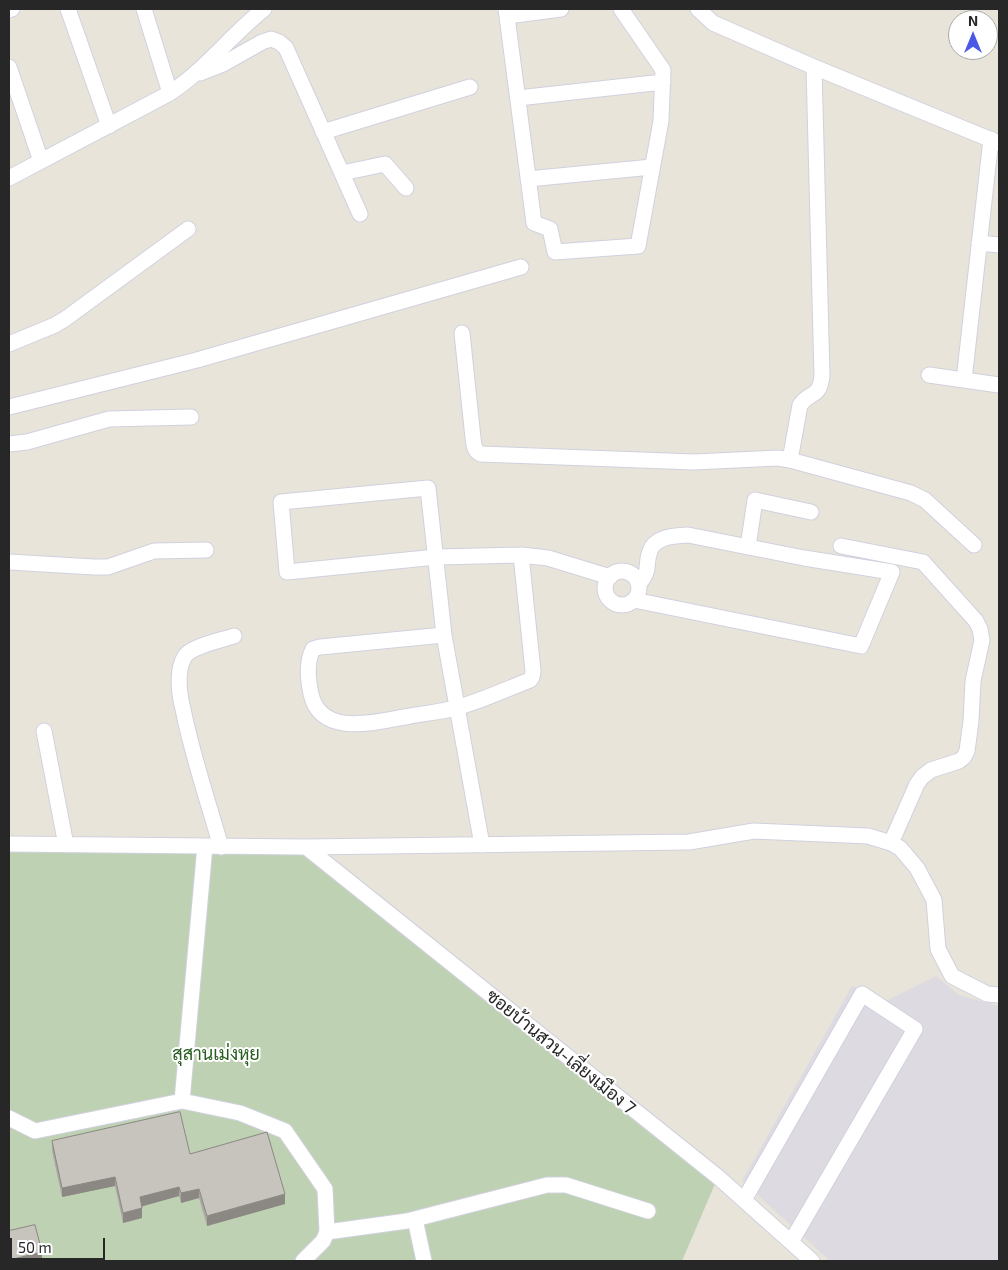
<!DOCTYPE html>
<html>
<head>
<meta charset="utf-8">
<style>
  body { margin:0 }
  #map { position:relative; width:1008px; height:1270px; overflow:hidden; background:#e9e4da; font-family:"Exo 2",sans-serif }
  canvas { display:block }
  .frame { position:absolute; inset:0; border:10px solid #272727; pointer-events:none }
  .north { position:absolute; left:948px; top:10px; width:50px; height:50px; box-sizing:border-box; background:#fff; border:1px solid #a9a9a9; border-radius:50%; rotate:0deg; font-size:14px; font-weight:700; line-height:20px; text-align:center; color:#272727 }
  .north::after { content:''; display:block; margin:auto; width:18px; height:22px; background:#4a5ae6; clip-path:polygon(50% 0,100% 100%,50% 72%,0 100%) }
  .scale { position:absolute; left:10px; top:1238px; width:95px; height:22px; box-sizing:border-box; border:2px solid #272727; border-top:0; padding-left:6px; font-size:15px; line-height:18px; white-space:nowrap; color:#272727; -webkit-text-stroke:4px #fff; paint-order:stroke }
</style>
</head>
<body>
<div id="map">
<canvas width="1008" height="1270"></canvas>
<div class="frame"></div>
<div class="north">N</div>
<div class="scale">50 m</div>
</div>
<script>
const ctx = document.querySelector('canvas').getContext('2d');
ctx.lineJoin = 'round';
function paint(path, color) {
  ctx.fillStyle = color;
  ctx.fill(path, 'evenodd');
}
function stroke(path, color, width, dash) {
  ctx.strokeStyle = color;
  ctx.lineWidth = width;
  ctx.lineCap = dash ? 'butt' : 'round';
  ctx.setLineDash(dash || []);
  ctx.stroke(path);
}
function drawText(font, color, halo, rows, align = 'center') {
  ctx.font = font + ' "Exo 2",Sarabun,sans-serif';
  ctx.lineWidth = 4;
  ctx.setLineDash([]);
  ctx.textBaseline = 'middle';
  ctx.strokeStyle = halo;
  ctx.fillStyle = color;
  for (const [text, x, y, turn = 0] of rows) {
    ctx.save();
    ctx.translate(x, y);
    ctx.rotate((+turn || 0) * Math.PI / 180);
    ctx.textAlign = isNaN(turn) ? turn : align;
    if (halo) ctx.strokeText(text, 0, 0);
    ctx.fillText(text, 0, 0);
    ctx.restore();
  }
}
const industrial = new Path2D(`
  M936 976 959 995 999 1006V1261H830L742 1181 852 986 886 1001Z`);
const cemetery = new Path2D(`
  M9 844 306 847 718 1177 682 1261H9Z`);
const minor = new Path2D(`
  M68 9 109 126
  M144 9 170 93
  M506 9 534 223 550 229 555 252 638 246 661 121 663 70 621 9
  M698 9 713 23 814 67 999 143
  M9 10 12 9
  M507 16 561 9
  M9 67 41 161
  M200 73 223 64 262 42 271 39 279 42 286 48 360 214
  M518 98 663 82
  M323 132 470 87
  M342 173 385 164 406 188
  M9 178 170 93C206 69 231 35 264 9
  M528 179 652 167
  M979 243 999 245
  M462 333 473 438C474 445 474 451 481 454L694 462 778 458 790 460 911 493 925 500 974 545
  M9 344 55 325 65 319 188 229
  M929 375 999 385
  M964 380 991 139
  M9 407 197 360 521 267
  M9 444 27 442 109 419 191 417
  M790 460 800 405C810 390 819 400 822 376L814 67
  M841 546 923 562 976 621 980 629 982 640 973 681 971 721 967 751 964 757 959 761 931 770 922 777 917 784 891 843
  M748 547 755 500 811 512
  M9 562 94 567H108L154 551 206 550
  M605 588a17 17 0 1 1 34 0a17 17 0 1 1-34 0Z
  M634 600 861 646 892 572 804 558 688 535C675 536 655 536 650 551 644 567 652 568 639 584
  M444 635 320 647 313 649C306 662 308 680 311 694 321 739 379 721 410 716 426 713 443 712 459 707 483 700 507 689 530 680L532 677 533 671 521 555
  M44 731 66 845
  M9 844 306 847 689 842 754 831 868 836 891 843 900 848 917 868 934 900 938 949 952 976 987 994 999 995
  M482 845 444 635 428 488 281 502 287 572 436 557 521 555 548 558 610 577
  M221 847C208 801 192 755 183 709 179 694 176 670 185 656 192 646 222 640 234 636
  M306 847 718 1177 812 1261
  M182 1101 205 846
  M9 1118 35 1131 182 1101 240 1113 285 1131 325 1189 327 1232 323 1241 303 1261
  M744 1200 862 994 915 1029 791 1242
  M415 1219 424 1261
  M327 1232 407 1221 547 1185H566L648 1211`);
const wall = new Path2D(`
  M52 1141 190 1154 285 1204 207 1226 199 1198 181 1203 179 1196 142 1206V1218L123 1223 115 1186 62 1197 52 1151Z`);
const shadedWall = new Path2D(`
  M115 1177V1186L62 1197V1188Z
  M179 1187V1196L140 1207V1197Z
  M199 1189V1198L181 1203V1193Z
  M285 1194V1204L207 1226V1216Z
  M142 1208V1218L123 1223V1213Z
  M42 1252V1261H9V1260Z`);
const building = new Path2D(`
  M180 1112 190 1154 267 1132 285 1194 207 1216 199 1189 181 1193 179 1187 140 1197 142 1208 123 1213 115 1177 62 1188 52 1141Z
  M35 1225 42 1252 9 1260V1231Z`);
const streetNames = [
  ["ซอยบ้านสวน-เลี่ยงเมือง 7",561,1052,39]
];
const parkNames = [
  ["สุสานเม่งหุย",216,1054]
];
paint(industrial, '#dddbe1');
paint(cemetery, '#bfd1b3');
stroke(minor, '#d0d1df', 17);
stroke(minor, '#fff', 15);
paint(wall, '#aba8a3');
paint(shadedWall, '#8b8884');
paint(building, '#c7c3bd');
stroke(building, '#8b8884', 1);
drawText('18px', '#272727', '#fff', streetNames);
drawText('18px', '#285c20', '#fff', parkNames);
</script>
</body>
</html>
